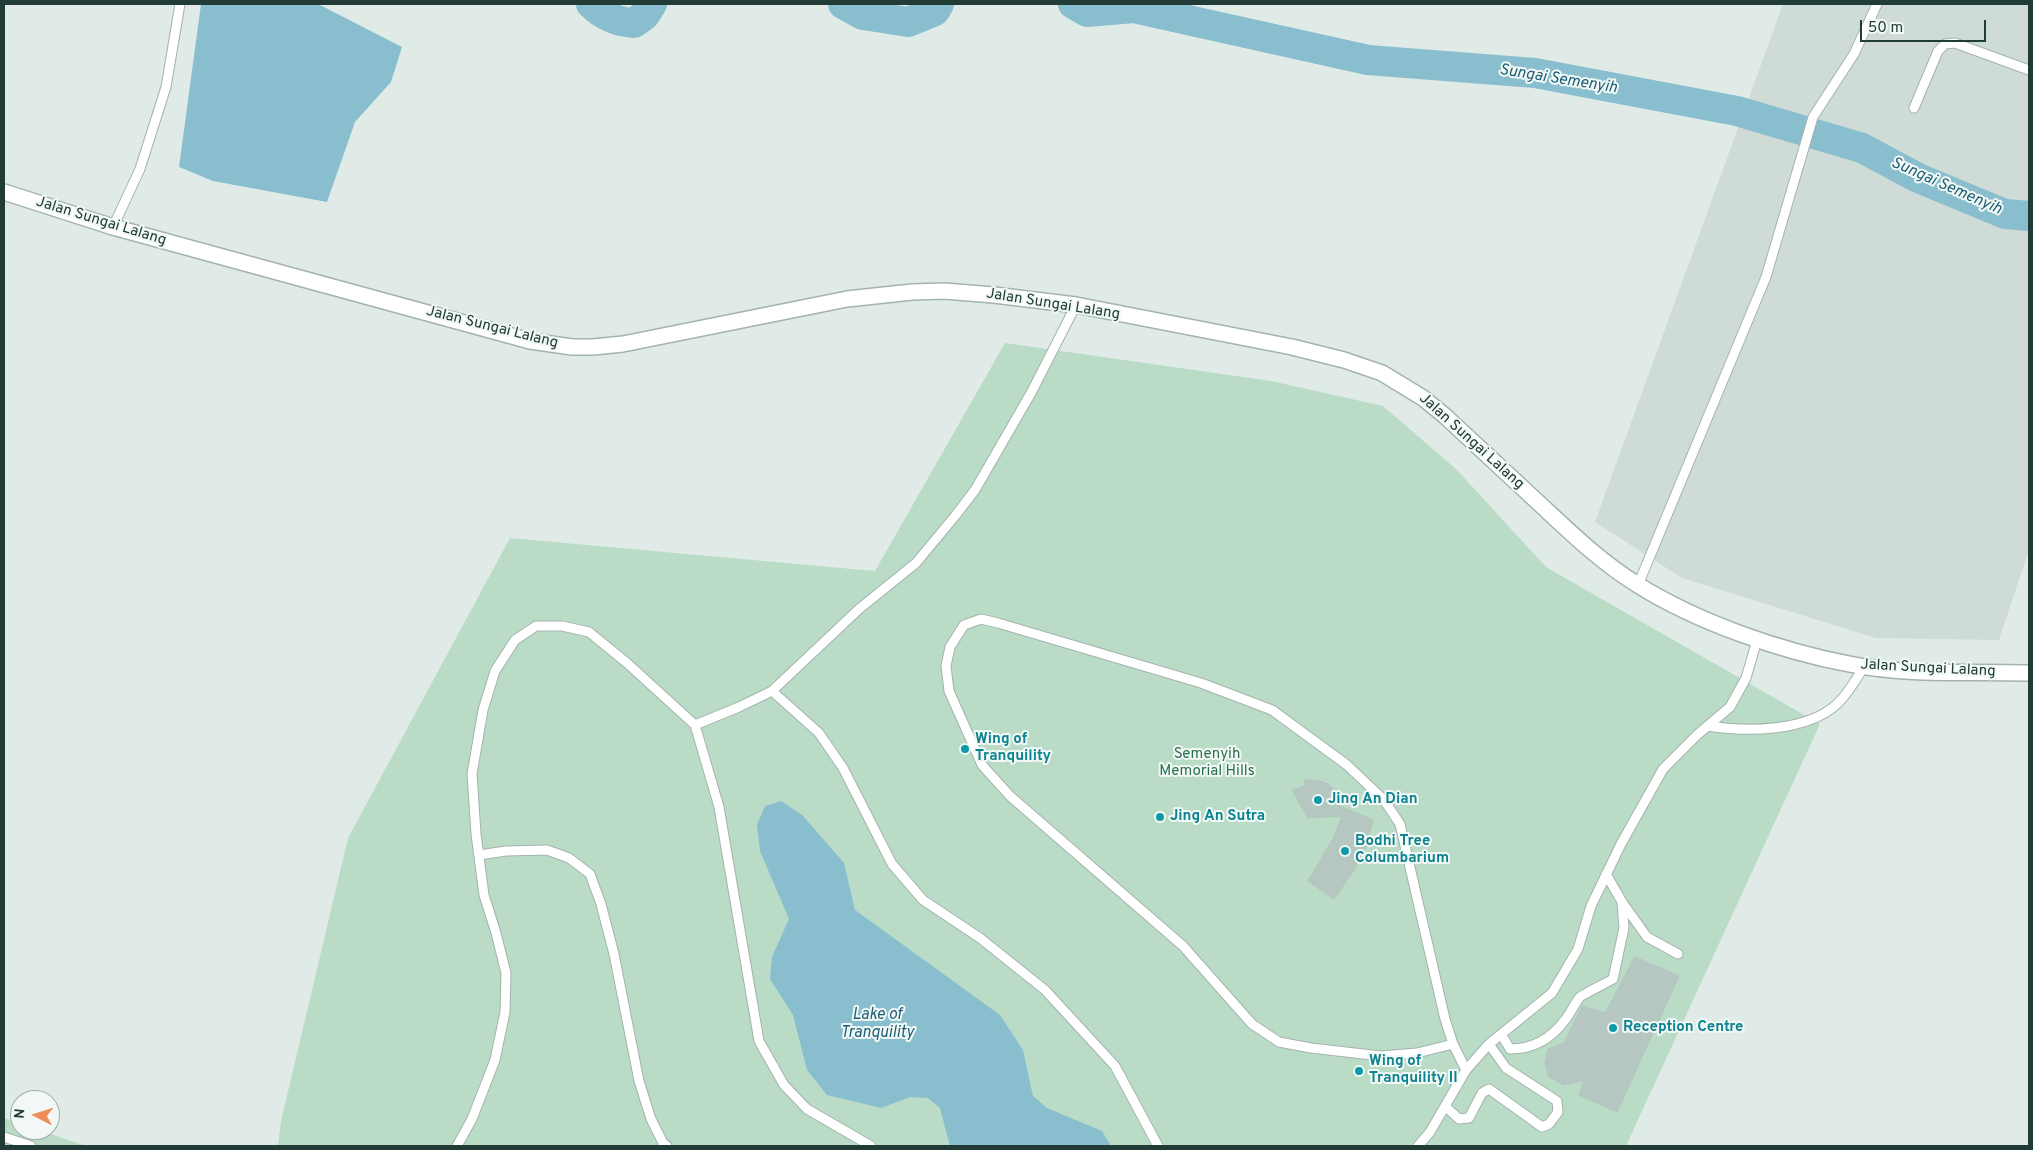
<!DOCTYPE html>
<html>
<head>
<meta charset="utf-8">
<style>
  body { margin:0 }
  #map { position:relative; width:2033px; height:1150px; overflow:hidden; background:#e0ebe7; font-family:Overpass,sans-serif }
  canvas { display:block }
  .frame { position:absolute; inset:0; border:5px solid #213b36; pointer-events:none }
  .north { position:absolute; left:10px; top:1090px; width:50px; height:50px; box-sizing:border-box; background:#f1f8f5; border:1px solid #9eaca9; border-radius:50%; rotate:275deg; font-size:14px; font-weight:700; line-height:20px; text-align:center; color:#213b36 }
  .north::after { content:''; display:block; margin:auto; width:18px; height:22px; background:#ef8c5a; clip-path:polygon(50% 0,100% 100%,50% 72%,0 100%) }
  .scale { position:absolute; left:1860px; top:20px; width:126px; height:22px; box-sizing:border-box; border:2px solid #213b36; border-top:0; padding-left:6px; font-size:15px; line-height:18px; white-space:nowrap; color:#213b36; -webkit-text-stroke:4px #f1f8f5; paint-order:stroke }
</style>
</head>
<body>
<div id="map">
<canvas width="2033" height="1150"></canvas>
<div class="frame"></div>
<div class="north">N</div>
<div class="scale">50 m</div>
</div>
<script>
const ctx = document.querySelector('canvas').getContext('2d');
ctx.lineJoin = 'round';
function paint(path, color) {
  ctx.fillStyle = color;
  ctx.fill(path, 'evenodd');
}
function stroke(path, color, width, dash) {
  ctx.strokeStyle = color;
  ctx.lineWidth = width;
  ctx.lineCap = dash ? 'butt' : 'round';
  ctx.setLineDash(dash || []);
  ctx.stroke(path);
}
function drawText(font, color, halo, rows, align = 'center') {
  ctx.font = font + ' Overpass,sans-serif';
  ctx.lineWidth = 4;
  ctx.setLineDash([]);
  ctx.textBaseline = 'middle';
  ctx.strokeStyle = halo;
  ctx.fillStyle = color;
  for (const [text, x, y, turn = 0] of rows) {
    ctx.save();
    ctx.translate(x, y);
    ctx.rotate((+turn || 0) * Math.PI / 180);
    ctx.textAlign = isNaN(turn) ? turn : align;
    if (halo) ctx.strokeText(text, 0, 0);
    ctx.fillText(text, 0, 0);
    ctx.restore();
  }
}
const built = new Path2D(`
  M1783 4H2029V550L1999 640 1876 638 1682 578 1595 522Z`);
const green = new Path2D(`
  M1005 343 1271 381 1383 406 1456 469 1546 567 1820 724 1626 1146H278L281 1121 348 838 510 538 875 571Z
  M4 1118 20 1124V1130H39L86 1146H4Z`);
const water = new Path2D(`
  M201 4H318L402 47 391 82 355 122 327 202 213 181 179 167Z
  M781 801 802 815 844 863 855 910 1000 1015 1023 1050 1033 1096 1047 1108 1102 1131 1111 1146H950L940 1108 928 1098 910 1097 881 1108 827 1095 807 1070 793 1015 770 979 772 957 789 919 760 851 757 825 765 806Z`);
const river = new Path2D(`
  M591 4C603 16 617 22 634 23L645 15 652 4
  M843 4 863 15 908 22 935 11 939 4
  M1073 4 1087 12 1134 8 1368 60 1535 73 1737 111 1862 148 1918 178 2005 214 2029 216`);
const building = new Path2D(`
  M1305 780H1316L1328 784 1343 798 1335 804 1373 820 1366 847 1354 870 1334 899 1308 881 1334 837 1342 816 1308 818 1292 790 1305 786Z
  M1635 957 1679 976 1617 1112 1579 1095 1584 1080 1564 1085 1549 1077 1545 1063 1548 1049 1564 1043 1582 1006 1605 1013Z`);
const service = new Path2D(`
  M1914 108 1938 51 1945 44 1955 43 2029 70
  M113 227 140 169 166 87 180 4
  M1638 585 1766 277 1813 117 1854 54 1877 4
  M772 691 819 733 843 768 892 864 923 900 980 938 1045 990 1115 1066 1158 1146
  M695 725 739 707 772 691 859 609 916 563 955 516 975 490 1031 393 1076 305
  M1708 726C1746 732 1807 732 1837 704 1848 694 1856 679 1864 667
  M479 855 506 851 547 850 569 858 590 874 601 904 614 954 639 1081 651 1119 663 1143 667 1146
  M1622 902 1647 937 1678 954
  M1501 1034 1510 1049C1533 1049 1551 1039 1565 1020 1571 1013 1574 1004 1580 997 1582 995 1608 982 1613 979L1624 928 1622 902 1606 874
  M1453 1044 1417 1053 1381 1056 1311 1048 1279 1042 1252 1024 1183 946 1010 796 982 765 949 691 946 666 950 647 964 625 981 619 998 623 1201 683 1272 710 1347 765 1384 800 1400 824 1445 1019 1453 1044 1466 1070
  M1445 1106 1459 1119 1469 1118 1482 1093 1489 1089 1542 1127 1549 1124 1558 1112 1557 1101 1506 1068 1489 1044
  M4 1137 31 1146
  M457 1146 472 1119 495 1060 505 1012 506 973 496 933 484 895 476 834 472 774 483 710 495 671 515 640 536 626H562L589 632 627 663 695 725 719 807 759 1041 784 1085 807 1109 871 1146
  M1418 1146 1430 1132 1466 1070 1489 1044 1552 993 1578 949 1591 906 1621 844 1663 769 1697 735 1730 707 1746 678 1757 640`);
const tertiary = new Path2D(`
  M4 192 113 227 530 341 572 347H593L623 344 847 299 912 292 944 291 994 295 1076 305 1292 347 1344 360 1382 373 1423 398 1445 416C1477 446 1510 476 1542 506 1572 534 1602 563 1638 585 1697 622 1780 651 1849 664 1907 676 1970 671 2029 673`);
const markers = [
  [965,749,5,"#0f9aa8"],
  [1318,800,5,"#0f9aa8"],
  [1160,817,5,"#0f9aa8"],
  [1345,851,5,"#0f9aa8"],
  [1613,1028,5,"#0f9aa8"],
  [1359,1071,5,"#0f9aa8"]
];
const streetNames = [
  ["Jalan Sungai Lalang",101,222,17],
  ["Jalan Sungai Lalang",1053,305,9],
  ["Jalan Sungai Lalang",492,328,14],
  ["Jalan Sungai Lalang",1471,442,42],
  ["Jalan Sungai Lalang",1928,669,3]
];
const cultureNames = [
  ["Wing of",975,740],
  ["Tranquility",975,757],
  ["Jing An Dian",1328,800],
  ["Jing An Sutra",1170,817],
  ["Bodhi Tree",1355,842],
  ["Columbarium",1355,859],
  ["Reception Centre",1623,1028],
  ["Wing of",1369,1062],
  ["Tranquility II",1369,1079]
];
const parkNames = [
  ["Semenyih",1207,755],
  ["Memorial Hills",1207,772]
];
const waterNames = [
  ["Sungai Semenyih",1558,80,9],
  ["Sungai Semenyih",1946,187,24],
  ["Lake of",877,1016],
  ["Tranquility",877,1034]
];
paint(built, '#cfdbd6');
paint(green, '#badcc6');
paint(water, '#89becf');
stroke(river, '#89becf', 30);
paint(building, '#b6c6c0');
stroke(building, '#b3c4bf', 1);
stroke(service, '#a3b3ae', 11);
stroke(tertiary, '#a3b3ae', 18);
stroke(service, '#fff', 9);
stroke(tertiary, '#fff', 15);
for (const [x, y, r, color] of markers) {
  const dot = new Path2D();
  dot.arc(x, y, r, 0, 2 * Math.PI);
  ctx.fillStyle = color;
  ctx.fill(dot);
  stroke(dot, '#f1f8f5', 2);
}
drawText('15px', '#213b36', '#f1f8f5', streetNames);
drawText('bold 15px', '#0d838f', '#f1f8f5', cultureNames, 'left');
drawText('15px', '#2c714d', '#f1f8f5', parkNames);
drawText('italic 16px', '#1d5f76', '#f1f8f5', waterNames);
</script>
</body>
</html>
